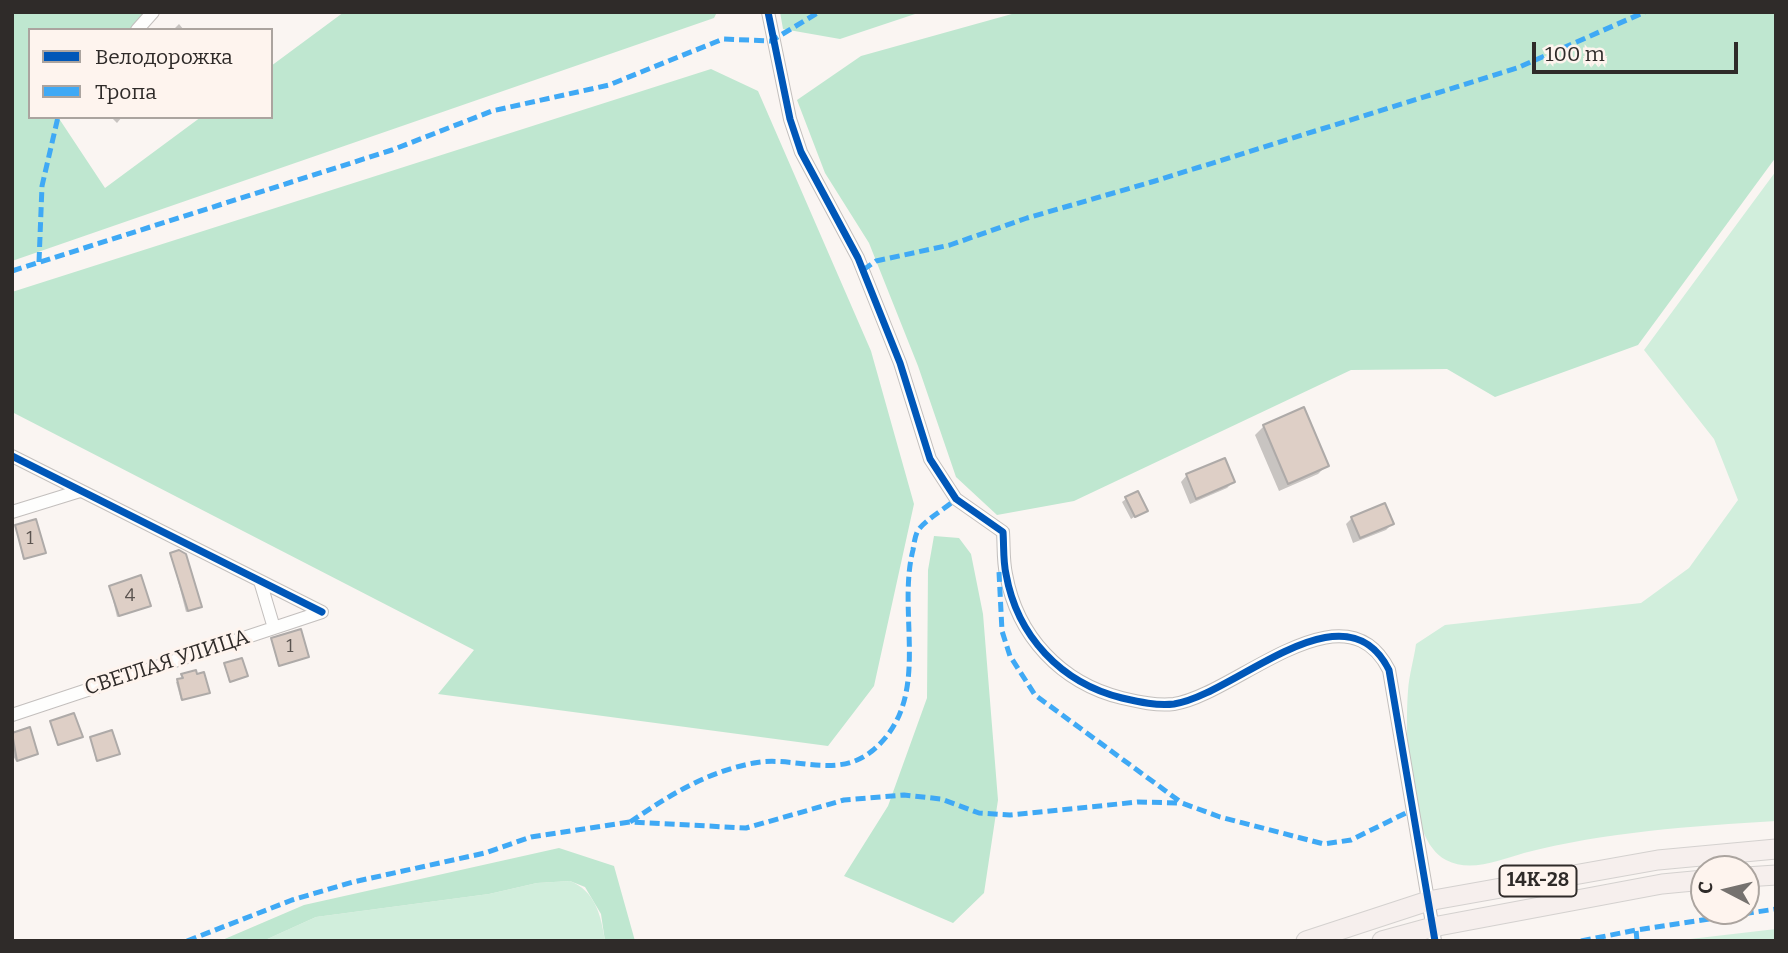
<!DOCTYPE html>
<html>
<head>
<meta charset="utf-8">
<style>
  body { margin:0 }
  #map { position:relative; width:1788px; height:953px; overflow:hidden; background:#faf5f2; font-family:Bitter,serif }
  canvas { display:block }
  .frame { position:absolute; inset:0; border:14px solid #2f2b29; pointer-events:none }
  .legend { position:absolute; left:28px; top:28px; width:245px; height:91px; box-sizing:border-box; background:#fef4ee; border:2px solid #aba49f; margin:0; padding:9px 12px; list-style:none; font-size:21px; color:#2f2b29 }
  .legend li { display:flex; align-items:center; gap:14px; height:35px }
  .legend b { width:35px; border:2px solid #aba49f }
  .north { position:absolute; left:1690px; top:855px; width:70px; height:70px; box-sizing:border-box; background:#fef4ee; border:2px solid #aba49f; border-radius:50%; rotate:277deg; font-size:19px; font-weight:700; line-height:28px; text-align:center; color:#2f2b29 }
  .north::after { content:''; display:block; margin:auto; width:24px; height:32px; background:#76726f; clip-path:polygon(50% 0,100% 100%,50% 72%,0 100%) }
  .scale { position:absolute; left:1532px; top:42px; width:206px; height:32px; box-sizing:border-box; border:4px solid #2f2b29; border-top:0; padding-left:9px; font-size:21px; line-height:24px; white-space:nowrap; color:#2f2b29; -webkit-text-stroke:5px #fef4ee; paint-order:stroke }
</style>
</head>
<body>
<div id="map">
<canvas width="1788" height="953"></canvas>
<div class="frame"></div>
<ul class="legend">
<li><b style="height:9px;background:#0057b8"></b>Велодорожка</li>
<li><b style="height:9px;background:#3fa9f5"></b>Тропа</li>
</ul>
<div class="north">С</div>
<div class="scale">100 m</div>
</div>
<script>
const ctx = document.querySelector('canvas').getContext('2d');
ctx.lineJoin = 'round';
function paint(path, color) {
  ctx.fillStyle = color;
  ctx.fill(path, 'evenodd');
}
function stroke(path, color, width, dash) {
  ctx.strokeStyle = color;
  ctx.lineWidth = width;
  ctx.lineCap = dash ? 'butt' : 'round';
  ctx.setLineDash(dash || []);
  ctx.stroke(path);
}
function drawText(font, color, halo, rows, align = 'center') {
  ctx.font = font + ' Bitter,serif';
  ctx.lineWidth = 6;
  ctx.setLineDash([]);
  ctx.textBaseline = 'middle';
  ctx.strokeStyle = halo;
  ctx.fillStyle = color;
  for (const [text, x, y, turn = 0] of rows) {
    ctx.save();
    ctx.translate(x, y);
    ctx.rotate((+turn || 0) * Math.PI / 180);
    ctx.textAlign = isNaN(turn) ? turn : align;
    if (halo) ctx.strokeText(text, 0, 0);
    ctx.fillText(text, 0, 0);
    ctx.restore();
  }
}
const green = new Path2D(`
  M1776 171V821C1692 826 1605 832 1524 853 1500 860 1470 873 1446 860 1406 839 1405 731 1408 691 1409 675 1414 659 1416 644L1445 625 1641 603 1689 568 1738 500 1714 439 1644 350Z
  M570 881C595 891 601 915 605 941H263L316 917 489 894 537 883Z
  M1776 929V941H1673Z`);
const forest = new Path2D(`
  M12 12H148L132 30H30V117H58L105 188 201 117H271V66L344 12H717L714 18 12 261Z
  M780 12H921L840 39 783 29Z
  M1019 12H1776V157L1638 345 1495 397 1447 369 1351 370 1074 501 997 515 956 477 918 366 869 243 825 173 797 100 861 56Z
  M711 69 758 91 871 351 914 504 874 686 828 746 438 694 474 650 12 412V292Z
  M934 536 959 538 971 554 983 614 998 800 984 893 953 923 844 876 888 806 927 698 928 570Z
  M559 848 614 866 635 941H605L601 914 585 887 570 881 537 883 489 894 316 917 263 941H220L304 905Z`);
const shadow = new Path2D(`
  M179 24 184 30H173Z
  M111 117H122L117 123Z
  M1264 426 1327 465 1318 474 1279 491 1255 435Z
  M1187 475 1233 482 1227 488 1190 504 1181 482Z
  M1126 499 1145 510 1131 519 1122 502Z
  M1352 518 1392 524 1386 530 1353 543 1346 524Z
  M16 526 42 553 23 559Z
  M171 554 199 608 186 612Z
  M110 588 148 607 117 617Z
  M272 640 307 657 278 666Z
  M225 665 244 677 229 682Z
  M182 675 207 693 181 700 176 682 182 680Z
  M51 722 79 738 57 745Z
  M29 729 35 755 16 761 12 754V734Z
  M91 739 116 754 96 761Z`);
const building = new Path2D(`
  M1304 407 1329 466 1288 484 1263 425Z
  M1225 458 1235 482 1196 499 1186 474Z
  M1138 491 1148 511 1135 517 1125 497Z
  M1385 503 1394 524 1360 538 1351 517Z
  M36 519 46 553 24 559 15 525Z
  M179 550 186 554 202 607 188 611 170 553Z
  M141 575 151 606 119 616 109 586Z
  M301 629 309 657 279 666 271 638Z
  M242 658 248 676 230 682 224 663Z
  M196 670 197 674 204 672 210 693 182 700 177 679 183 678 181 674Z
  M74 713 83 737 58 745 50 721Z
  M30 727 38 754 17 761 12 733Z
  M112 730 120 754 97 761 90 737Z`);
const street = new Path2D(`
  M768 12 790 119 801 152 858 258 900 363 930 459 956 499 1003 532C1004 546 1003 561 1006 574 1017 636 1061 683 1122 698 1139 702 1157 706 1174 704 1235 695 1344 581 1389 670L1435 941
  M137 30 153 12
  M12 456 322 612
  M12 512 80 491
  M260 581 274 628
  M12 715 322 612`);
const primary = new Path2D(`
  M1746 877 1776 875
  M1306 941 1428 901 1658 860 1776 849
  M1382 941 1433 927 1662 884 1704 880`);
const quiet = new Path2D(`
  M39 262 42 186 58 117
  M863 270 876 261 950 245 1027 218 1155 181 1517 68 1645 12
  M12 271 392 150 492 111 609 85 723 39 771 41 819 12
  M999 572 1002 631 1010 656 1035 695 1182 803 1220 817 1324 844 1351 840 1414 809
  M630 822C670 795 706 772 754 763 793 755 837 780 872 751 934 700 896 616 913 550 914 544 915 534 919 529 928 518 945 509 956 499
  M187 941 292 900 353 882 485 853 531 837 630 822 746 828 844 800 904 795 941 799 979 813 1010 815 1138 802 1182 803
  M1581 941 1636 930
  M1637 941 1636 930 1776 909`);
const cycleway = new Path2D(`
  M768 12 790 119 801 152 858 258 900 363 930 459 956 499 1003 532C1004 546 1003 561 1006 574 1017 636 1061 683 1122 698 1139 702 1157 706 1174 704 1235 695 1344 581 1389 670L1435 941
  M12 456 322 612`);
const numberNames = [
  ["1",30,539],
  ["4",130,596],
  ["1",290,647]
];
const shields = [
  [1538,881,77]
];
const shieldNames = [
  ["14К-28",1538,881]
];
const streetNames = [
  ["СВЕТЛАЯ УЛИЦА",167,663,-18]
];
paint(green, '#d1eedc');
paint(forest, '#bfe7d0');
paint(shadow, '#0003');
paint(building, '#decfc6');
stroke(building, '#aeaaa8', 2);
stroke(street, '#c3bfbd', 14);
stroke(primary, '#d4d1cf', 21);
stroke(street, '#fefefd', 12);
stroke(primary, '#f6efed', 19);
stroke(quiet, '#3fa9f5', 5, [10, 5]);
stroke(cycleway, '#0057b8', 7);
drawText('18px', '#5b5450', null, numberNames);
for (const [x, y, w] of shields) {
  const box = new Path2D();
  box.roundRect(x - w / 2, y - 15.5, w, 31, 5);
  ctx.fillStyle = '#fef4ee';
  ctx.fill(box);
  stroke(box, '#2f2b29', 2);
}
drawText('bold 19px', '#2f2b29', null, shieldNames);
drawText('21px', '#2f2b29', '#fef4ee', streetNames);
</script>
</body>
</html>
